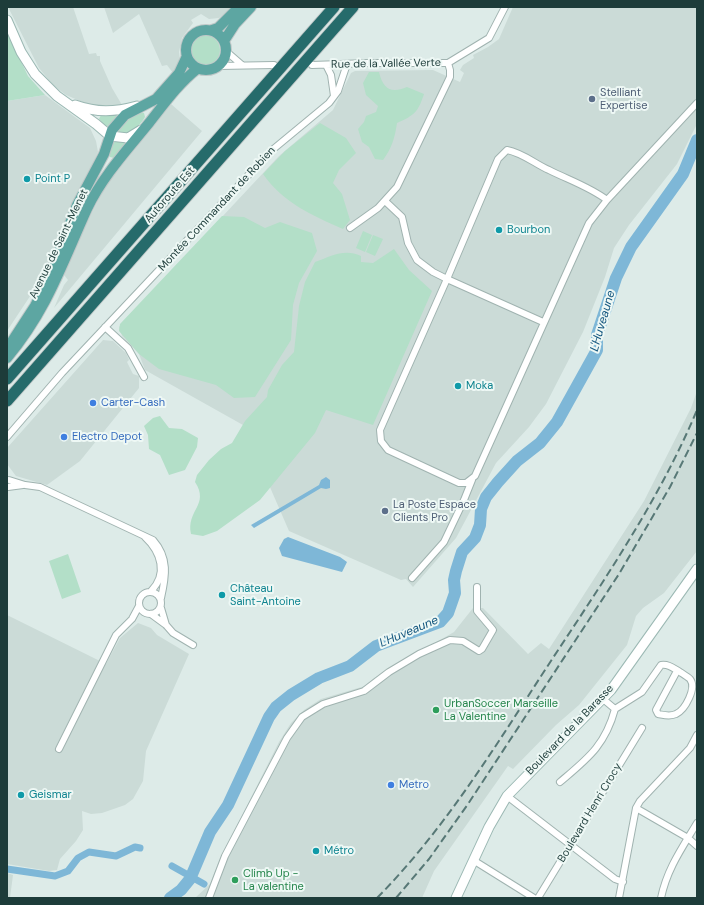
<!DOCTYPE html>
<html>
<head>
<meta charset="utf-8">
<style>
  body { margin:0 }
  #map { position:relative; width:704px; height:905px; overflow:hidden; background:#ddebe8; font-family:"DM Sans",sans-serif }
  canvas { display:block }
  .frame { position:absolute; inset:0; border:8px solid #1d3c3a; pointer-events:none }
</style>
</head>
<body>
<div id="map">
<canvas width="704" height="905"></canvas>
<div class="frame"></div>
</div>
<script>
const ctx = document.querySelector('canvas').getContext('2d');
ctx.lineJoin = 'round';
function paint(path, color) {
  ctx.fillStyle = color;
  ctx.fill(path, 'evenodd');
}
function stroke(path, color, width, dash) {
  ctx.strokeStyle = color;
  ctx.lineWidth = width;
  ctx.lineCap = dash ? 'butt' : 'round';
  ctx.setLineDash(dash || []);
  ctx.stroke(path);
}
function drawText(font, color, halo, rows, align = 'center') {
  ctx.font = font + ' "DM Sans",sans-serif';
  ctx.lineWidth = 4;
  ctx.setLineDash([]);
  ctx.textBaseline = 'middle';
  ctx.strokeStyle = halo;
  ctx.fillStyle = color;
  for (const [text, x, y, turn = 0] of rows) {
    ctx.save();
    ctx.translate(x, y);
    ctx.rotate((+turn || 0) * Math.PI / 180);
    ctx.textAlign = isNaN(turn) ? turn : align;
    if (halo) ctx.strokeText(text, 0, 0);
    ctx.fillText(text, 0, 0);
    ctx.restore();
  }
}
const built = new Path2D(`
  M8 7H73L89 54 96 53 97 56H100V61L112 88 122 105 97 106 85 103 66 95 53 85 39 68Z
  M104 7H233L219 18 209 19 201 14 191 20 193 23 190 27 182 38 179 52 180 60 173 73 167 65 162 66 139 14 113 33Z
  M513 7H697V124L677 164 629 225 614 248 605 277 583 332 546 404 529 427 496 463 456 538 413 587 406 579 401 580 289 531 243 425 145 370 139 354 122 336 119 327 279 156 333 110 351 73 355 71 433 70 460 82 464 73 460 70 463 65 474 58 473 55 488 47 499 39Z
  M45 95 90 128 96 141 98 152 92 166 86 176 50 266 7 331V101Z
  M171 104 202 131 54 308 64 285 68 280 64 275 67 262 110 177Z
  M103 340 113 341 126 353 129 360 127 362 133 374 139 376V388L80 461 47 485 16 476 7 464V448Z
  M697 391V551L664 593 643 608 636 616 627 645 579 705 556 725 513 769 508 766 434 871 422 898H195L210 884 219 861 279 742 291 723 304 710 321 699 365 686 374 678 454 632 473 608H483L528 654 541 643 549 649 644 501 691 408Z
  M7 615 106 664 120 638 138 623 151 628 157 635 189 654 146 751 143 781 133 799 125 805 102 813 91 814 82 811 83 830 76 841 60 859 57 870 49 871 7 864Z
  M7 873 13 875 10 898H7Z`);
const green = new Path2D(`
  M7 32 28 76 45 95 7 101Z
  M190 50a15 15 0 1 1 30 0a15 15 0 1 1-30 0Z
  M369 72H379C383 89 391 94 407 87L424 94C418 112 415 115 397 123 395 137 392 148 383 160L375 159 369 147 362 142 358 129 364 122 366 116 376 112 378 106 366 95 363 83Z
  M141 112 144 113 145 117C138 129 128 135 115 134L123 121Z
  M116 114 118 116 109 128H107L99 119 101 115Z
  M320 123 346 138 356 153 339 170 333 183 342 194 350 220 343 229C313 216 282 202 263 174L285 151Z
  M112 141 127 142 114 158 110 157 109 153Z
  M222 216 244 217 265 228 280 222 312 233 317 251 299 283 293 305 291 340 255 397 234 398 216 385 159 369 139 354 119 331 120 324Z
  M363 231 372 235 365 252 356 248Z
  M373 235 383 239 375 256 366 252Z
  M394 249 409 270 432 291 373 425 326 410 315 433 260 500 217 531 203 536 191 534C186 510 210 505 195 482L197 475 209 460 221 449 232 443 245 421 267 397 268 390 282 365 294 352 299 306 305 282 315 262C331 256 345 248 361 256V262L373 263Z
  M160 416 169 428 182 429 198 438 197 447 185 470 169 475 160 455 149 449 148 435 144 426 153 418Z
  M68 554 81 592 62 599 49 561Z`);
const water = new Path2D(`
  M326 477 330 480V488L326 489 321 488 254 528 251 525 319 485 321 480Z
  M288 537 340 557 347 562 342 572 282 556 279 548 284 539Z`);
const canal = new Path2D(`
  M172 866 204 884
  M7 869 55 876 68 871 78 858 89 852 116 856 135 847 140 848`);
const river = new Path2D(`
  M170 898 181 890 190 879 210 832 228 805 269 717 276 707 291 695 319 678 350 666 376 646 440 622 448 613 455 593 454 580 456 571 462 552 475 538 480 525 481 509 486 497 498 482 517 461 540 443 557 422 597 350V335L616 278 631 247 683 174 697 140`);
const minor = new Path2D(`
  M227 52 242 65
  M312 65 369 63H448L489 38 505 7
  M326 65 331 75 334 96
  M219 66 274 65
  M507 150C523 153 535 164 549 170 569 180 590 187 607 200L589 223 475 476 466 483H459L388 450 381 441 380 430 447 279 498 159Z
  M607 200 697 103
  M385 201 402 217 408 243 417 260 433 272 447 279 543 322
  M350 228 378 208 397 187 450 77V70L448 63
  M105 327 128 348 144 377
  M7 437 62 373 271 151 329 103 338 91 347 64
  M9 480 25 485 40 487 153 540C169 558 166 576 161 598
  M8 487 23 485
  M145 537C161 552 168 574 151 591
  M412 578 444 542 464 500 472 480
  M139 603a11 11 0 1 1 22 0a11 11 0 1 1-22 0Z
  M161 608 166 625
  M151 614 166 625 173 633 193 645
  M615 709 642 692 661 665C669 664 673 668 680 672 683 674 688 677 690 679 697 688 685 710 676 714 670 717 664 715 658 714L656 710 677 671
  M59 749 116 635 132 619 139 606
  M560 782C587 759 605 746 615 709L603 699
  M507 796 615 879 623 882
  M636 808 688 838 697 846
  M473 860 534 898
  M209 898 225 856 287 738 302 717 323 704 364 691 389 672 419 654 450 640 463 641 479 651 482 649 493 630 477 611V587
  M538 898 642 728
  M619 898 636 808 640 801 690 748 697 735
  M661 898C667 869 682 848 697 823`);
const secondary = new Path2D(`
  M7 20 21 52 35 74 57 96 96 124 110 136 128 138 141 130
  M75 105C97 113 115 112 137 106
  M456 898 489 827 507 796 611 690 697 569`);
const primary = new Path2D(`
  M186 50a20 20 0 1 1 40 0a20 20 0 1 1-40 0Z
  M212 30 218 28 239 7
  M224 41 235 24 251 7
  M7 349 35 306 48 280 77 205 104 154 112 130 125 115 156 99 179 73 186 58
  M7 358C47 310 62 264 87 209 102 177 127 150 149 123 164 104 178 84 197 69`);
const motorway = new Path2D(`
  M7 379 334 7
  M7 401 353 7`);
const rail = new Path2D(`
  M377 898C444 830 493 750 545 670 600 586 658 503 697 410
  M396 898 429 859 468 804 619 574 670 487 697 433`);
const markers = [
  [592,99,4,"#5c6f8a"],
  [27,179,4,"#0f9aa8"],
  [499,230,4,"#0f9aa8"],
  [458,386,4,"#0f9aa8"],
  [93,403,4,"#3f7fe0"],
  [64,437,4,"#3f7fe0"],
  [385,511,4,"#5c6f8a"],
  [222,595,4,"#0f9aa8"],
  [436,710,4,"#2e9e5b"],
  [391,785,4,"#3f7fe0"],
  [21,795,4,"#0f9aa8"],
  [316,851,4,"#0f9aa8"],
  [235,880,4,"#2e9e5b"]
];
const streetNames = [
  ["Rue de la Vallée Verte",386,64,-1],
  ["Autoroute Est",170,195,-49],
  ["Montée Commandant de Robien",217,209,-47],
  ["Avenue de Saint-Menet",59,244,-64],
  ["Boulevard de la Barasse",570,730,-46],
  ["Boulevard Henri Crocy",590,813,-59]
];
const serviceNames = [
  ["Stelliant",600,93],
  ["Expertise",600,106],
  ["La Poste Espace",393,505],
  ["Clients Pro",393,518]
];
const cultureNames = [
  ["Point P",35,179],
  ["Bourbon",507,230],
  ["Moka",466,386],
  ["Château",230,589],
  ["Saint-Antoine",230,602],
  ["Geismar",29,795],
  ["Métro",324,851]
];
const shopNames = [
  ["Carter-Cash",101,403],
  ["Electro Depot",72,437],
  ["Metro",399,785]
];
const leisureNames = [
  ["UrbanSoccer Marseille",444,704],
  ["La Valentine",444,717],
  ["Climb Up -",243,874],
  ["La valentine",243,887]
];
const waterNames = [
  ["L'Huveaune",603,321,-74],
  ["L'Huveaune",409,632,-23]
];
paint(built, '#cbdbd7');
paint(green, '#b3dfc8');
paint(water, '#7eb7d7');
stroke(canal, '#7eb7d7', 7);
stroke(river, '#7eb7d7', 12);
stroke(minor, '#a0b3b0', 8);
stroke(secondary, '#9bb8b3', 11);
stroke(primary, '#c0c8c8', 12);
stroke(motorway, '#c0c8c8', 13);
stroke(minor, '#fff', 6);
stroke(secondary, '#fff', 9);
stroke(primary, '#5da6a2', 10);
stroke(motorway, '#266b6b', 11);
stroke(rail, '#577876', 2, [8, 4]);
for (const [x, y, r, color] of markers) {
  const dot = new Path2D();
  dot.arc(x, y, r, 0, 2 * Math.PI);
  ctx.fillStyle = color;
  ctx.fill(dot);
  stroke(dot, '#eef8f5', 1.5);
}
drawText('11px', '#1d3c3a', '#eef8f5', streetNames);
drawText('11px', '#4e5e75', '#eef8f5', serviceNames, 'left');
drawText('11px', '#0d838f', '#eef8f5', cultureNames, 'left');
drawText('11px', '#366cbe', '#eef8f5', shopNames, 'left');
drawText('11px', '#27864d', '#eef8f5', leisureNames, 'left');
drawText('italic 12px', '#12557e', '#eef8f5', waterNames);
</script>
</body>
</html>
